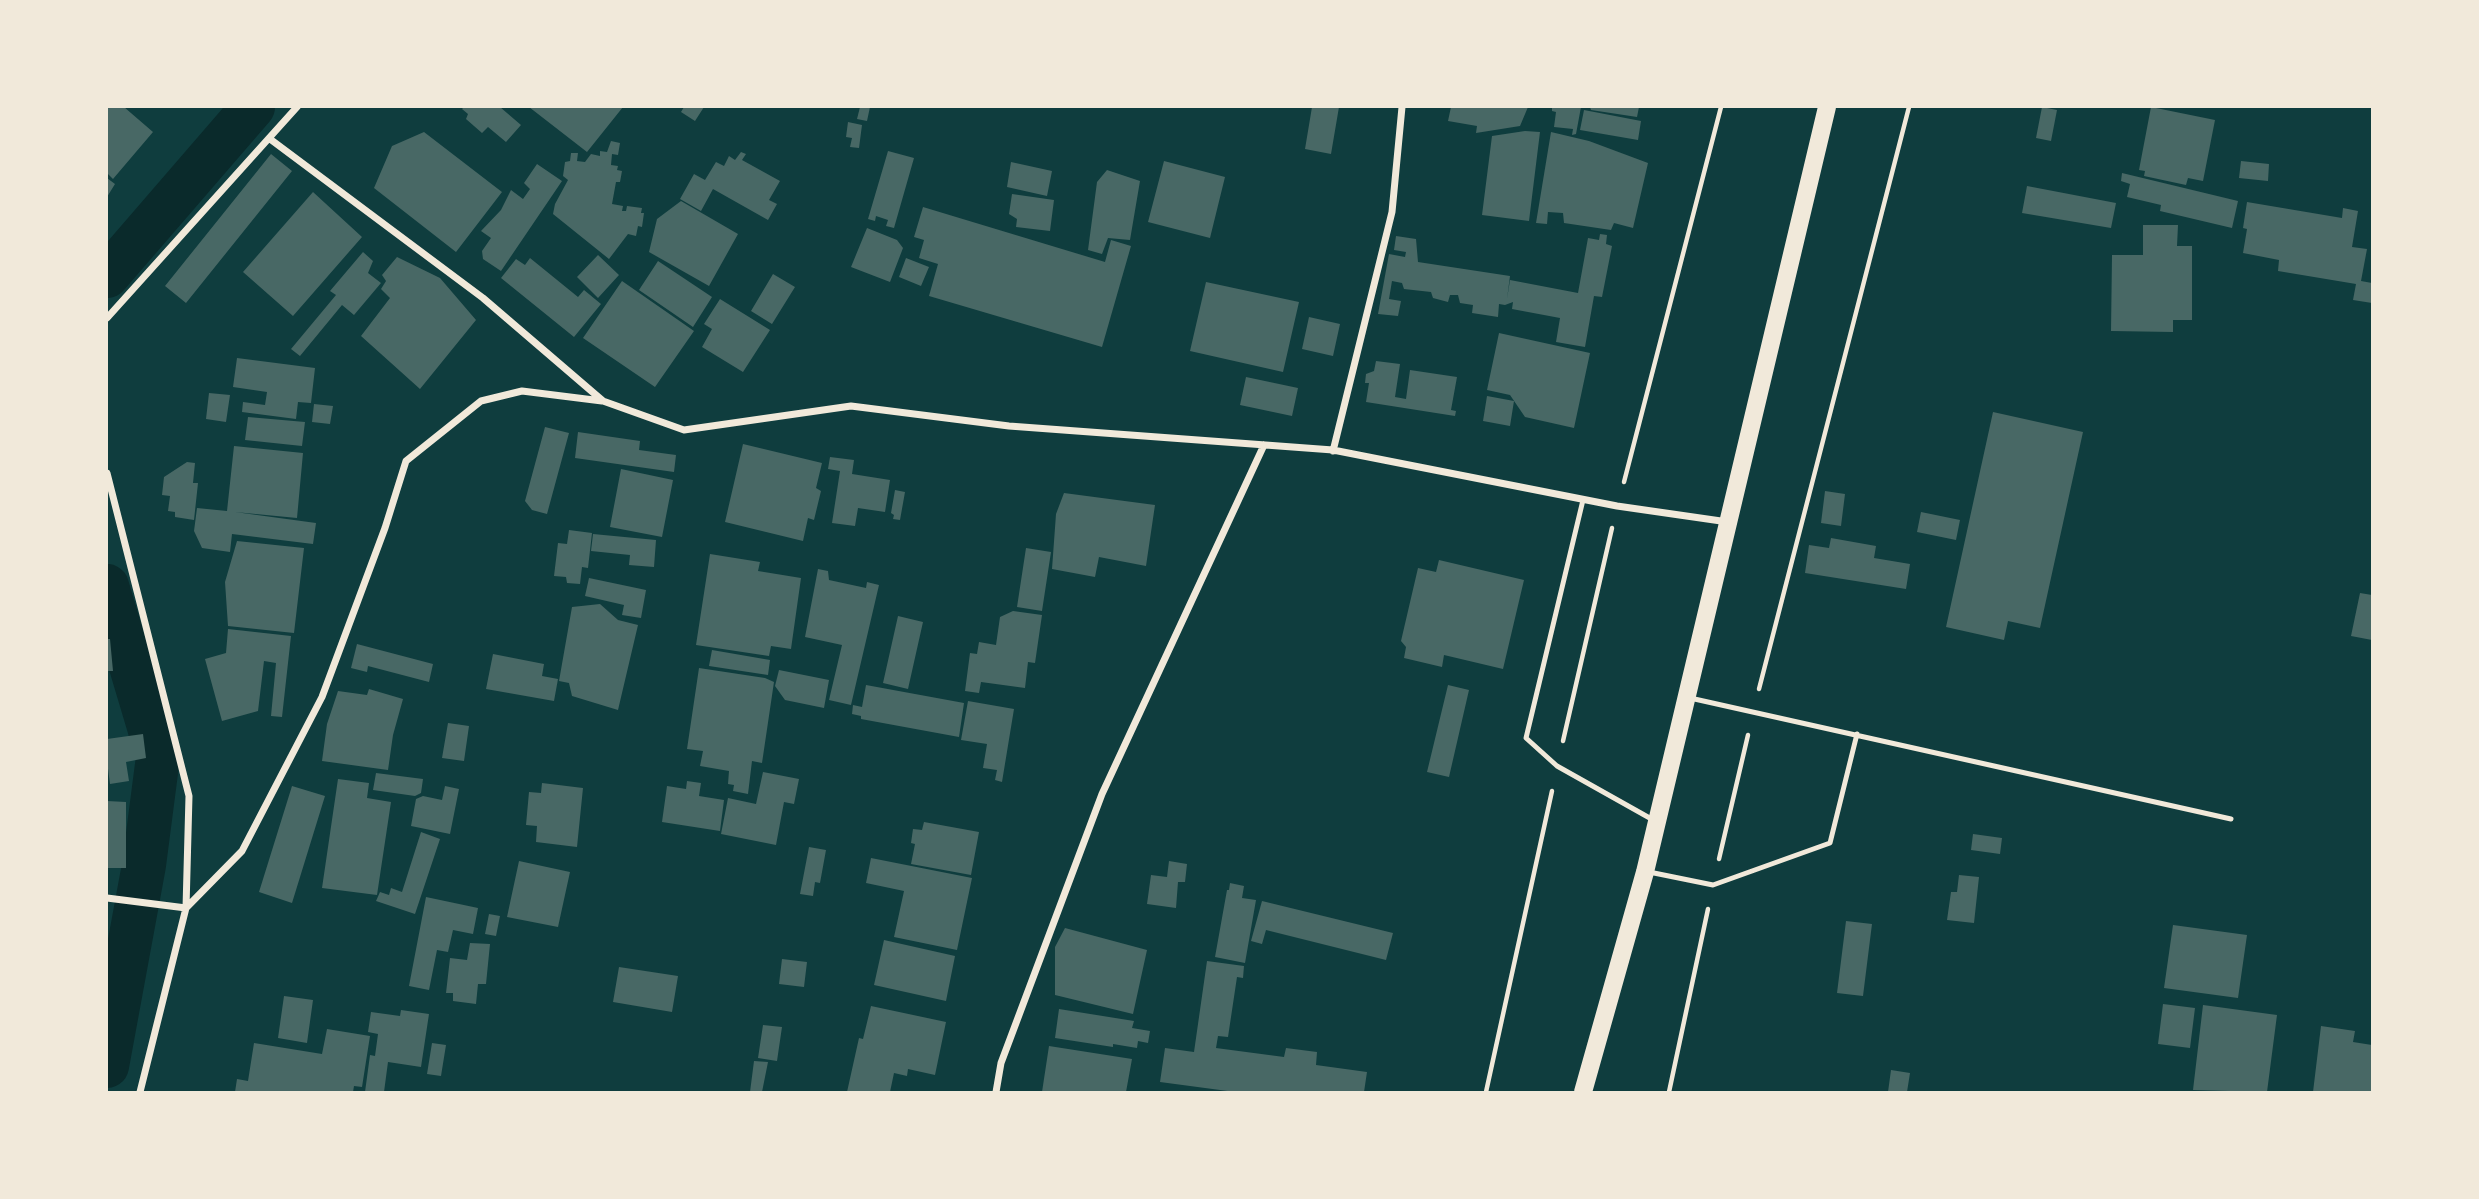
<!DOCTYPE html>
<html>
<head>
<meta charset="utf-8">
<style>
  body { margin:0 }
  #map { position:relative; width:2479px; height:1199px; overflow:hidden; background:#0f3d3e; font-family:Bitter,serif }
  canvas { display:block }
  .frame { position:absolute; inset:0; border:108px solid #f1e9da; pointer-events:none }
</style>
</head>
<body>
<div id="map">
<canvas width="2479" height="1199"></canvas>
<div class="frame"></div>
</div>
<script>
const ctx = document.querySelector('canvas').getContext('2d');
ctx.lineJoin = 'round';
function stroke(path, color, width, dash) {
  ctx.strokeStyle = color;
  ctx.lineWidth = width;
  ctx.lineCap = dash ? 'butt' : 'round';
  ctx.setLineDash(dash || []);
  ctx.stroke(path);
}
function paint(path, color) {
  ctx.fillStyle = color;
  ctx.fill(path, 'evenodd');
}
const canal = new Path2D(`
  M107 276 253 107
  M107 586 158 757 144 865 107 1066`);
const building = new Path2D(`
  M107 107H124L153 132 113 179 107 173Z
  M464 107H500L521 125 506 142 488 127 482 133 466 119 468 114 462 109Z
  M529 107H623L587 152Z
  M684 107H704L695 121 681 112Z
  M860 107H870L867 121 857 119Z
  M1312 107H1339L1331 154 1305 149Z
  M1451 107H1528L1520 126 1476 133 1477 126 1448 121Z
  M1552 107H1581L1576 134 1572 135 1573 129 1554 127 1556 112 1552 111Z
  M1590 107H1639L1637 117 1591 110Z
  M2042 107 2057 110 2051 141 2036 138Z
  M2151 107 2215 120 2203 181 2188 178 2186 185 2144 176 2145 171 2139 170Z
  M1584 110 1641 121 1638 140 1580 130Z
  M848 122 862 125 859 148 850 147 852 138 846 137Z
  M1525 131 1540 132 1529 221 1482 215 1492 136Z
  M424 132 502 192 456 252 374 188 392 146Z
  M1551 132 1589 141 1648 163 1633 228 1614 223 1611 230 1564 223 1563 213 1548 212 1547 224 1536 223Z
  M611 141 620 143 618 155 612 154 611 165 618 166 617 170 622 171 620 182H616L612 204 623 206 622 211H626L627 206 642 208 641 213H644L642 227 638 226 636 236 628 234 609 259 553 214 555 204 568 180 563 176 565 162 570 161 571 153H578L577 161 585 162 591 154 600 156V151L607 152Z
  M888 151 914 158 894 228 886 226 888 220 876 216 875 221 868 219Z
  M741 152 746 154 742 160 780 181 769 200 777 204 768 220 713 189 701 211 680 199 694 174 705 180 716 162 724 166 729 156 735 160Z
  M271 154 292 171 186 303 165 286Z
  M1164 161 1225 177 1210 238 1148 222Z
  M2241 161 2269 164 2268 181 2239 178Z
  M1011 162 1052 171 1047 196 1007 187Z
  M537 164 562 181 501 271 483 259 482 251 491 238 481 231 501 210 511 190 523 199 530 189 524 183Z
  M1107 170 1140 181 1130 240 1108 238 1102 254 1088 250 1097 182Z
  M2122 173 2238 201 2232 228 2160 211 2161 205 2127 197 2130 184 2121 181Z
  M107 178 115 184 107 197Z
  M2027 186 2116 203 2111 228 2022 213Z
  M313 192 362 237 293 316 243 272Z
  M1012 194 1054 200 1050 231 1016 227 1017 219 1009 214Z
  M681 201 738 234 709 286 649 252 657 219Z
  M2247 202 2342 218 2343 208 2358 211 2352 247 2367 249 2361 281 2372 283V303L2353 300 2356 284 2278 271 2279 260 2243 253 2247 229 2243 228Z
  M923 207 1105 262 1111 240 1131 246 1102 347 929 296 938 264 919 258 924 240 914 237Z
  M2143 225H2178L2177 246H2192V320H2173V332L2111 331 2112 255H2143Z
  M867 228 897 240 903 248 890 282 851 267Z
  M1600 234 1607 235 1606 244 1612 246 1602 297 1594 296 1585 347 1556 342 1560 318 1512 309 1513 302 1505 305 1499 304 1498 317 1472 313 1473 305 1460 303 1458 295H1450L1448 302 1433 298 1431 292 1404 289 1402 283 1392 281 1389 299 1401 301 1398 316 1378 314 1389 254 1405 257 1406 252 1394 250 1396 236 1416 239 1418 262 1510 276 1507 299 1510 280 1578 293 1588 238 1599 240Z
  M363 252 373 261 368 273 381 283 354 315 342 305 300 356 291 349 336 295 330 291Z
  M598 255 619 275 598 298 577 277Z
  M397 257 440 278 476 320 420 389 361 336 390 298 381 289 386 281 382 275Z
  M530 258 578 297 584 290 601 304 574 337 501 278 516 259 525 265Z
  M906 258 929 267 921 286 899 277Z
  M658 261 712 297 693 327 639 290Z
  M773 274 795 287 772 324 751 311Z
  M622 281 694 331 655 387 583 338Z
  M1206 282 1299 302 1283 372 1190 351Z
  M720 299 770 330 743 372 702 347 712 329 704 324Z
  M1309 317 1340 324 1333 356 1302 349Z
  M1499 333 1590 353 1574 428 1525 417 1510 395 1487 390Z
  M237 358 315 368 311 403 298 402 296 419 242 412 243 402 265 405 267 392 233 387Z
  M1376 361 1400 364 1395 397 1406 399 1410 370 1457 377 1451 410 1456 411 1455 416 1366 402 1369 383H1365L1366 374 1374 371Z
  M1246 377 1298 388 1292 416 1240 405Z
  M209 393 230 395 226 422 206 419Z
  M1487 396 1514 401 1510 426 1483 421Z
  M314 404 333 406 330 424 312 422Z
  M1993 412 2083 432 2040 628 2008 621 2004 640 1946 627Z
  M248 417 305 422 302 446 245 440Z
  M545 427 569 433 547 514 532 510 525 501Z
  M578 432 640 441 639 450 676 455 674 472 575 458Z
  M743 444 822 463 816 488 821 491 814 520 808 518 803 541 725 522Z
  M234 446 303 453 297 518 235 512 316 523 313 544 232 534 230 552 202 548 194 531 197 508 227 511Z
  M830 457 854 460 852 474 890 480 885 512 858 508 855 526 832 523 840 471 828 469Z
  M187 462 195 463 193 483H198L194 520 175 517V512L168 511 170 496 162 495 164 477Z
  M621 469 673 480 662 537 610 527Z
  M895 490 905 492 900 520 893 519 894 515 891 513Z
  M1825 491 1845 494 1841 526 1821 523Z
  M1064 493 1155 505 1146 566 1099 557 1095 577 1052 569 1056 514Z
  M1921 512 1960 520 1956 540 1917 532Z
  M569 530 592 533 588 568 582 567 580 584 567 583 566 577 554 576 558 543 567 544Z
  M593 534 656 540 654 567 629 565 630 555 591 551Z
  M1831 538 1876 546 1874 558 1910 564 1906 589 1805 573 1809 545 1829 548Z
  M237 541 304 548 294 633 228 626 225 582Z
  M1026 548 1051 552 1042 611 1017 607Z
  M710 554 760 562 758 571 801 578 791 649 771 646 769 656 696 645Z
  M1439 560 1524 580 1503 669 1444 655 1442 667 1404 658 1406 647 1401 641 1418 568 1436 572Z
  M818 569 828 571 829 580 866 588 867 582 879 585 851 705 829 700 842 645 805 637Z
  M589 578 646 590 641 618 622 615 624 605 585 596Z
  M2360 593 2372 595V640L2351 636Z
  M600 604 618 620 638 625 618 710 572 696 569 683 559 681 572 607Z
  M1013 611 1042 615 1035 663 1028 662 1025 688 981 682 979 693 965 691 970 653 977 654 979 642 996 645 1000 617Z
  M898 616 923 622 908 689 883 683Z
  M228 629 291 636 282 717 271 716 276 663 264 661 258 711 222 721 205 659 226 653Z
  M107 639H110L113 671H107Z
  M357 644 433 664 429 682 368 666 367 672 351 668Z
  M712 650 770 660 768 675 709 666Z
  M493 654 544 664 542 676 558 679 554 701 486 689Z
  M699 668 765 678 774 682 762 763 752 761 748 794 733 791 734 785 728 784 729 771 700 766 703 751 687 749Z
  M779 670 829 680 824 708 785 700 775 686Z
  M866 685 964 703 959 737 861 719V716L852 714 853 705 862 707Z
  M1448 685 1469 690 1449 777 1427 772Z
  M369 689 403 699 393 735 388 770 322 761 327 724 338 691 367 695Z
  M968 701 1014 709 1002 782 995 780 997 770 983 768 987 744 961 740Z
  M448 723 469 726 464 761 442 758Z
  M143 734 146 758 126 762 129 781 110 784 107 761V739Z
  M763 772 799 779 794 804 784 802 776 845 721 834 728 798 756 804Z
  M376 773 423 779 421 793 415 796 373 790Z
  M338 779 369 783 367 798 391 802 377 895 322 888Z
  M687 781 701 783 699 796 724 800 720 831 662 822 667 786 686 789Z
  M542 783 583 788 577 847 536 842 537 826 526 825 529 792 541 793Z
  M292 786 325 796 292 903 259 892Z
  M445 786 459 789 450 834 411 826 416 799 423 796 442 800Z
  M107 801 126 802V868H107Z
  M924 822 979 832 971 875 911 864 915 844 911 843 913 829 922 830Z
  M421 832 440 839 415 914 376 901 380 892 389 895 391 888 402 892Z
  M1973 834 2002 838 2000 854 1971 850Z
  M809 847 826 850 820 883 815 882 813 896 800 894Z
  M871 858 972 878 957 950 894 937 904 891 866 883Z
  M519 861 570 872 558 927 507 917Z
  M1169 861 1187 864 1185 882H1178L1176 908 1147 904 1151 875 1167 877Z
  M1959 875 1979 877 1974 923 1947 920 1951 892H1957Z
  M1230 883 1244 886 1242 898 1256 900 1245 963 1215 957 1227 890H1229Z
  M426 897 478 908 473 934 453 930 448 952 437 950 429 990 409 986Z
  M1262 901 1393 933 1386 960 1266 930 1262 944 1251 941Z
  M489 914 500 916 496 936 485 934Z
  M1846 921 1872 924 1863 996 1837 993Z
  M2173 925 2247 935 2238 998 2164 988Z
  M1065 928 1147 950 1133 1014 1055 995V947Z
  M884 940 955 956 946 1001 874 985Z
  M470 943 490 944 486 984H478L476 1004 453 1001V993H446L450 958 467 960Z
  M782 959 807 962 804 987 779 984Z
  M1207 961 1244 966 1243 978 1237 977 1228 1037 1218 1036 1216 1048 1284 1057 1286 1048 1317 1052 1316 1065 1367 1072 1364 1092H1235L1160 1082 1165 1048 1194 1052Z
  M619 967 678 976 672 1012 613 1002Z
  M284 996 313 1000 307 1043 278 1038Z
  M2163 1004 2195 1008 2190 1048 2158 1044Z
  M2203 1005 2277 1015 2267 1092 2193 1090Z
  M871 1006 946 1022 935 1075 908 1069 907 1076 894 1073 890 1092H847L859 1038 863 1039Z
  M1059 1009 1134 1021 1132 1028 1150 1031 1148 1043 1138 1041 1137 1048 1113 1044V1047L1055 1038Z
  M401 1010 429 1014 421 1067 388 1062 384 1092H365L370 1055 375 1056 378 1034 368 1032 371 1012 400 1016Z
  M763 1025 782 1027 777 1061 758 1058Z
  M2321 1026 2355 1031 2353 1042 2372 1045V1092H2313Z
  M327 1029 370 1036 362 1087 354 1086 353 1092H235L237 1079 248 1081 254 1043 322 1054Z
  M432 1043 446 1045 441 1076 427 1074Z
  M1049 1046 1132 1059 1126 1092H1042Z
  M754 1061 768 1062 762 1092H750Z
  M1891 1070 1910 1073 1907 1092H1888Z`);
const path = new Path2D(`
  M1624 482 1721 107
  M1759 689 1909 107
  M1563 741 1612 528
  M1719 859 1748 735
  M1486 1092 1552 791
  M1669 1092 1708 909`);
const service = new Path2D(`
  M1583 500 1526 738 1557 766 1655 821
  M1690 698 2231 819
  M1649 872 1713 885 1830 843 1857 734`);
const minor = new Path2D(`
  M270 139 483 298 603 401 684 430 851 406 1009 426 1333 450 1617 506 1728 522
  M107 318 297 107
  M1333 451 1392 212 1402 107
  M107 473 189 796 186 908 140 1092
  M107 898 186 908 242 851 322 697 385 528 406 461 481 401 522 391 602 401
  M996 1092 1001 1063 1102 794 1264 445`);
const primary = new Path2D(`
  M1583 1092 1645 872 1827 107`);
stroke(canal, '#0a2a2b', 44);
paint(building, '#486865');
stroke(path, '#f1e9da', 4.5);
stroke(service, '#f1e9da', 5);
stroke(minor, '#f1e9da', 7);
stroke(primary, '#f1e9da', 18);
</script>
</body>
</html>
